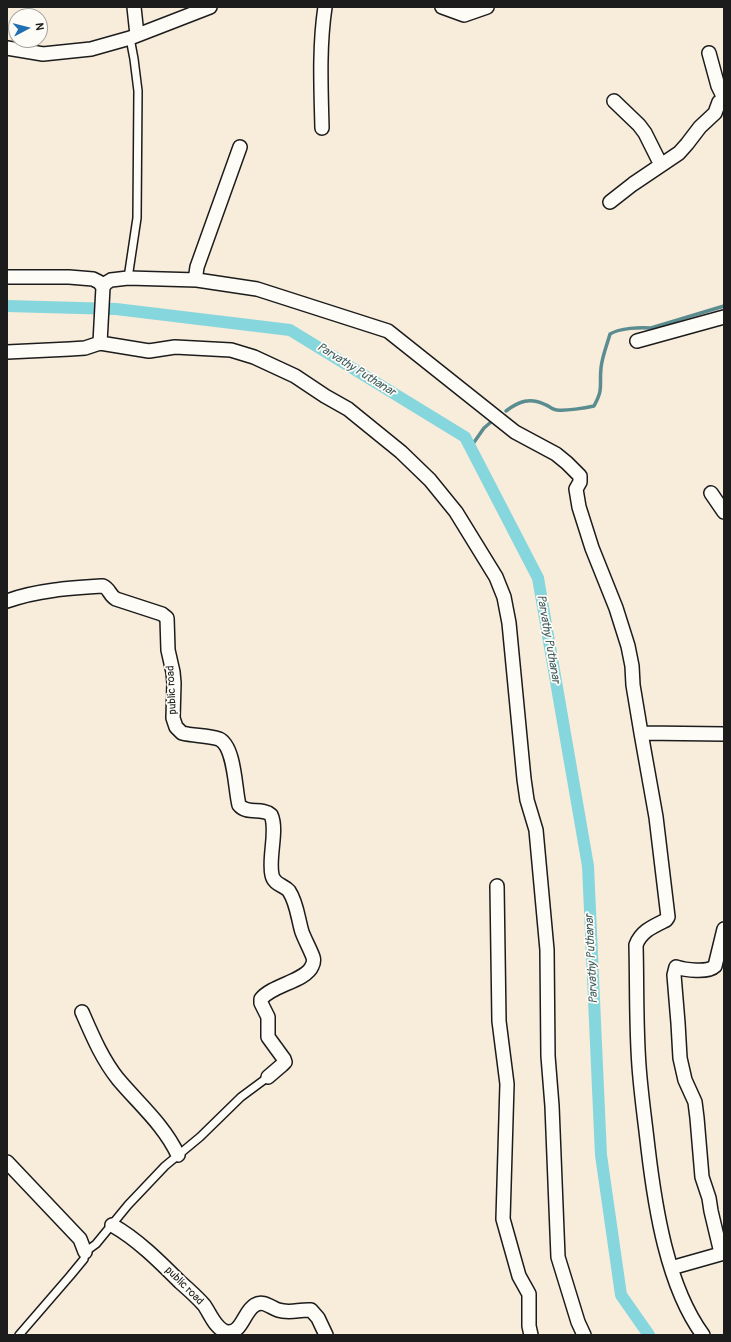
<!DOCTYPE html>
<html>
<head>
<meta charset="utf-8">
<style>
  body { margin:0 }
  #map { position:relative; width:731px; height:1342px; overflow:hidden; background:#f8ecdb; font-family:Pangolin,sans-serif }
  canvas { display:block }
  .frame { position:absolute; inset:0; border:8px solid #1c1c1c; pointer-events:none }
  .north { position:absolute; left:8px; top:8px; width:40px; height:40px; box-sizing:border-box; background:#fdfcf7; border:1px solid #a3a29f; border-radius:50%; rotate:83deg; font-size:11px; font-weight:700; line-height:16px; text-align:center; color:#1c1c1c }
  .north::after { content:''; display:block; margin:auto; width:14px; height:18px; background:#1f6fb2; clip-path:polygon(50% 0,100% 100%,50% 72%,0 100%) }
</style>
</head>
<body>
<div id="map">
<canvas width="731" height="1342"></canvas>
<div class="frame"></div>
<div class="north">N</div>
</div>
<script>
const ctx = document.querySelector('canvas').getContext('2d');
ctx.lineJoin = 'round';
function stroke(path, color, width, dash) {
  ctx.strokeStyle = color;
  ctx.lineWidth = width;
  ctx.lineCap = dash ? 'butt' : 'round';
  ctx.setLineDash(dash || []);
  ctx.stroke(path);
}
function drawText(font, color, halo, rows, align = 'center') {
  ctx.font = font + ' Pangolin,sans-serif';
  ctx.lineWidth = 3.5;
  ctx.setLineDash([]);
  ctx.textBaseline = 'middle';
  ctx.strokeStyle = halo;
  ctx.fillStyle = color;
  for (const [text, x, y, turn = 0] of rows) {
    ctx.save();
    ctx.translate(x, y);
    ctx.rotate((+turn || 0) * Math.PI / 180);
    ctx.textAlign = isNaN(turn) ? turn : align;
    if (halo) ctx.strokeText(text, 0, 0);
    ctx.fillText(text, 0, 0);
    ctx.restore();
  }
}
const stream = new Path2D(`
  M506 411C519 401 530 397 546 405 549 406 553 410 557 410 566 411 585 408 594 406 604 388 599 386 601 368 602 357 607 345 610 334 620 328 640 327 651 328L724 306
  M470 448 484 428 491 422`);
const canal = new Path2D(`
  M7 306 116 309 290 330 465 437 538 578 588 866 601 1155 621 1295 649 1335`);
const lane = new Path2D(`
  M128 278 137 218 138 91 134 59 130 38
  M19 1335 70 1276 84 1259 85 1252 96 1244 128 1205 165 1166 200 1137 241 1097 268 1077`);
const street = new Path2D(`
  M134 7 137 35
  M442 7 464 15 487 7
  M7 48 43 54 91 49 130 38 210 7
  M709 53 718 86 724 98
  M614 101 639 125 645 133 661 165
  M322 128C321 88 319 47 325 7
  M610 202 633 184 679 153 687 144 700 127 715 113 719 102 724 99
  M7 277H69L93 279 99 282 103 287 106 283 111 280 128 278 197 280 257 289 388 331 515 432 556 454 567 463 580 476V482L576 489 579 507 592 548 616 608 628 646 632 666 633 685 641 733 656 817 668 917 666 920C654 926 641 931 636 945 637 985 636 1026 639 1066 641 1094 645 1121 648 1148 655 1207 667 1286 703 1335
  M197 280 196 274 197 267 240 147
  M637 341 724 317
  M100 343 103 287
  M7 352 70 349 85 348 100 343 149 351 175 347 231 350 254 357 295 376 325 396 348 409 401 452 430 480 456 512 496 577 504 597 509 623 524 779 527 800 536 830 547 950 548 1056 552 1106 558 1257 578 1322 584 1335
  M711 493 724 512
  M7 601C37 590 71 588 103 586 110 589 109 595 116 599L162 614 167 618 168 650 173 672 174 683 173 718 176 727 182 733C194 736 208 735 219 739 235 746 235 790 239 805 247 815 262 807 271 815 278 830 268 858 272 875 274 885 284 885 289 891 297 903 298 919 302 932 305 940 310 949 313 957 314 960 313 964 312 966 306 981 272 985 261 999V1003L268 1017V1037L284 1059 285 1062 282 1065 268 1077
  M641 733 724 734
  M497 886 499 1021 507 1084 503 1219 519 1276 529 1294V1326L531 1335
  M82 1012C92 1035 102 1059 118 1079 139 1104 164 1125 178 1155
  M7 1162 80 1239 85 1252
  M112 1225C137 1239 159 1261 180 1282 188 1289 197 1297 204 1305 210 1313 216 1331 228 1332 242 1333 244 1311 255 1305 263 1300 270 1307 278 1310 291 1314 299 1309 311 1310L318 1318 326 1335
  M721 1253 711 1211 709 1198 702 1177 697 1118 695 1102 685 1080 680 1058 678 1023 674 975 676 967C685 970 708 973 715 966L724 929
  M678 1266 724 1253`);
const streetNames = [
  ["public road",172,690,-93],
  ["public road",184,1286,45]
];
const waterNames = [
  ["Parvathy Puthanar",356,370,32],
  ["Parvathy Puthanar",548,639,80],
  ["Parvathy Puthanar",592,959,-93]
];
stroke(stream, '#5b8c90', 3.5);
stroke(canal, '#85d6dd', 12);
stroke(lane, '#1c1c1c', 10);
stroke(street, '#1c1c1c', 16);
stroke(lane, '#fdfcf7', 7);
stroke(street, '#fdfcf7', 13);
drawText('11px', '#1c1c1c', '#fdfcf7', streetNames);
drawText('italic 12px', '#415d60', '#fdfcf7', waterNames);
</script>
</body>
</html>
